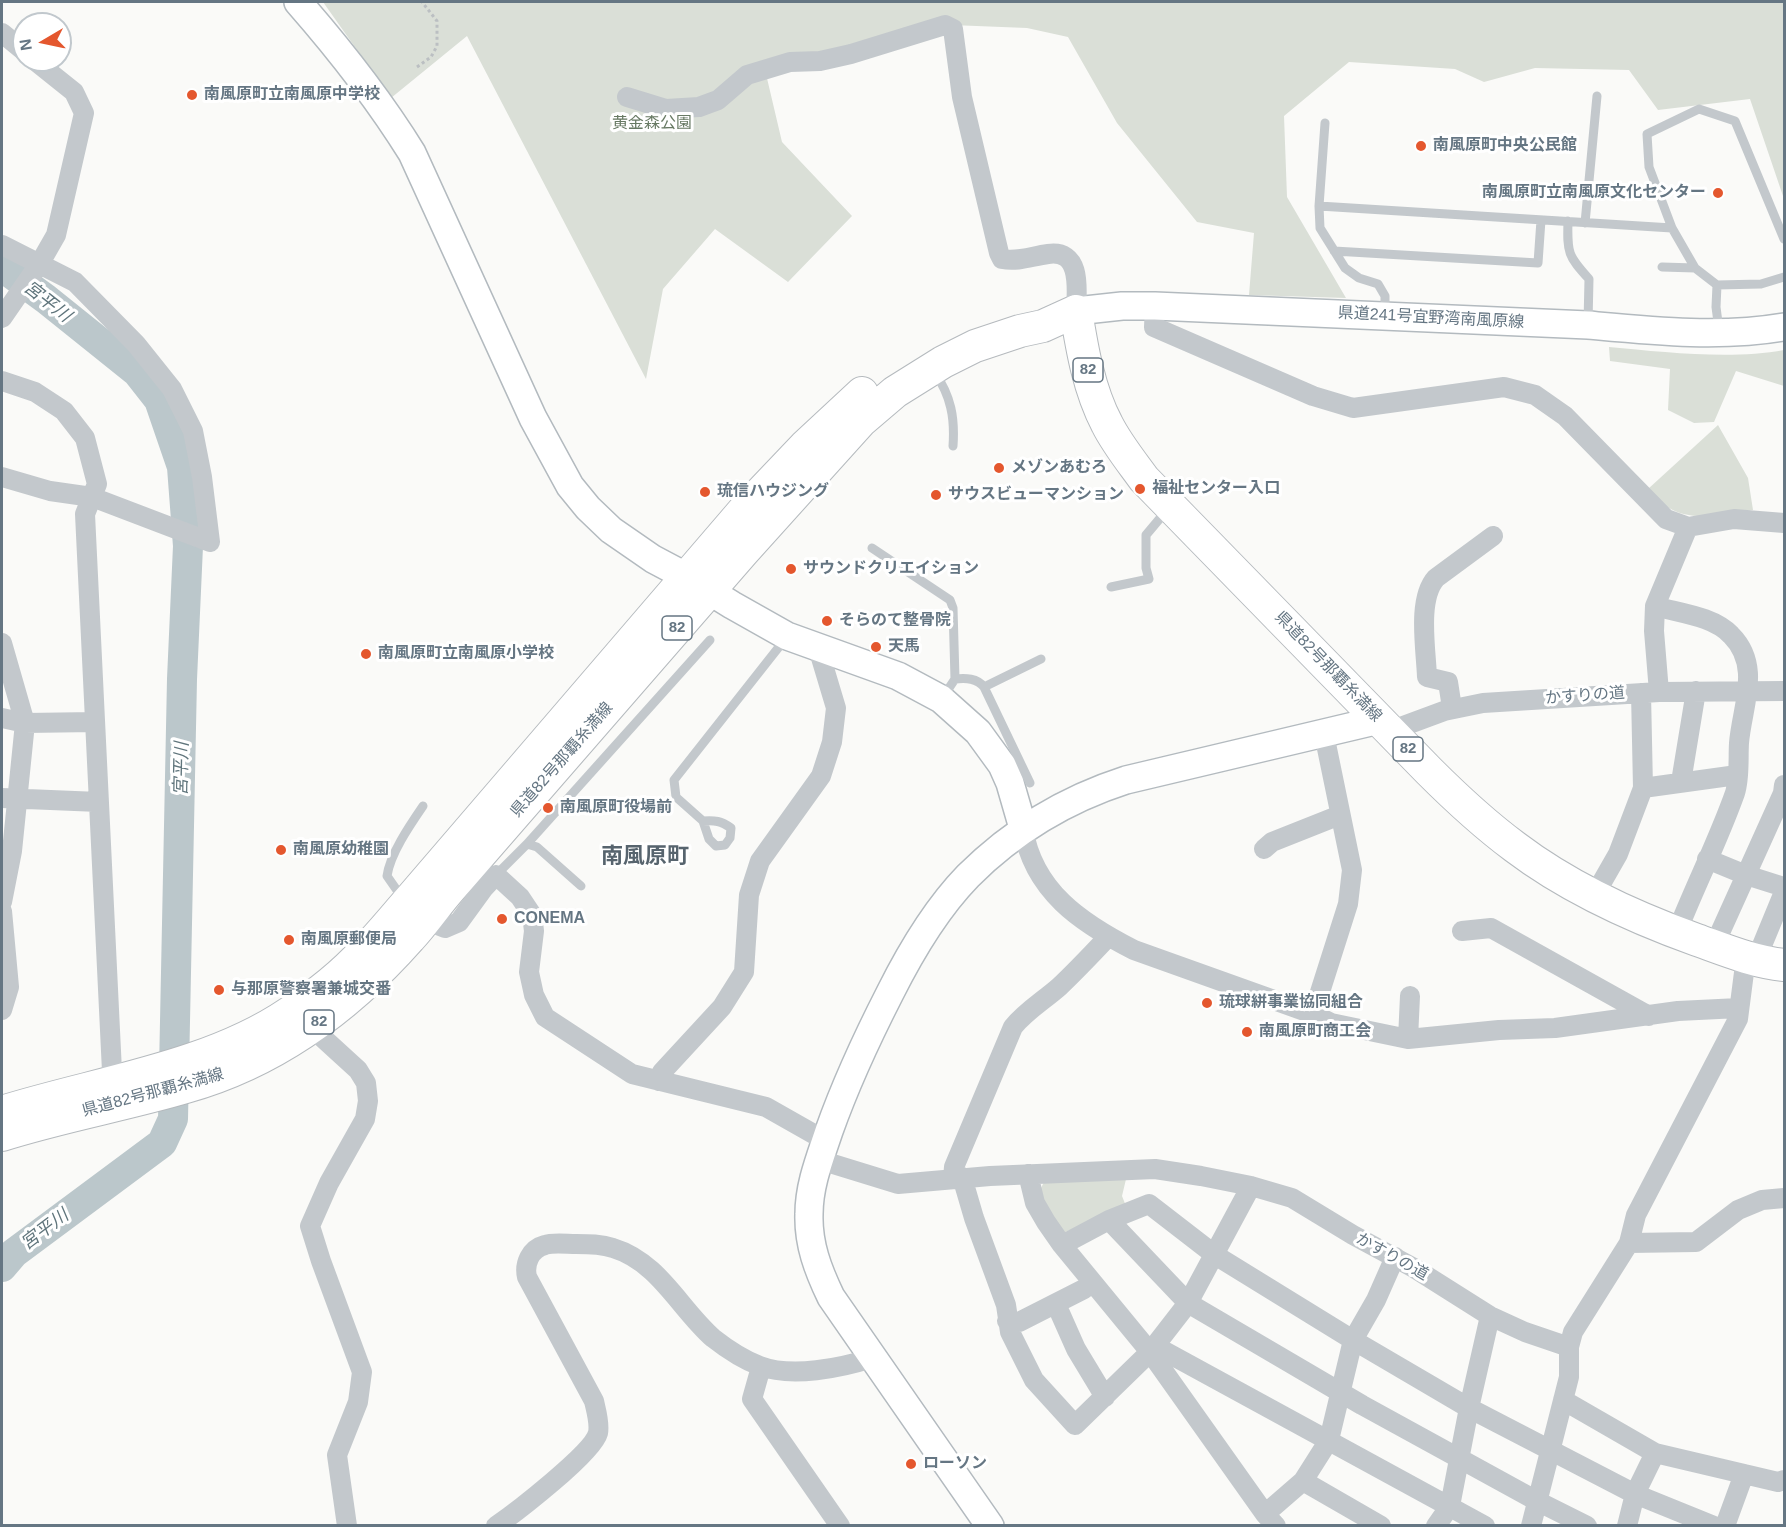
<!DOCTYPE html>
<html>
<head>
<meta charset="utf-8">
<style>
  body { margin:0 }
  #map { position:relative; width:1786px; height:1527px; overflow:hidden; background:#fafaf8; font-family:Helvetica,sans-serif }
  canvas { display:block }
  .frame { position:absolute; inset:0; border:3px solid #657683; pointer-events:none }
  .north { position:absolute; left:12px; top:12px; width:60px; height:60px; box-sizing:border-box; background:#fff; border:2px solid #c1c8cd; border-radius:50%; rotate:261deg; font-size:16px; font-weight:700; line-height:24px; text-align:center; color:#657683 }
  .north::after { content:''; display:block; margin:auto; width:21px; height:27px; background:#e4572e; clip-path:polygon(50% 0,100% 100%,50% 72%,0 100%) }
</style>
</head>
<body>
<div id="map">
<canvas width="1786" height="1527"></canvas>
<div class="frame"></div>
<div class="north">N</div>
</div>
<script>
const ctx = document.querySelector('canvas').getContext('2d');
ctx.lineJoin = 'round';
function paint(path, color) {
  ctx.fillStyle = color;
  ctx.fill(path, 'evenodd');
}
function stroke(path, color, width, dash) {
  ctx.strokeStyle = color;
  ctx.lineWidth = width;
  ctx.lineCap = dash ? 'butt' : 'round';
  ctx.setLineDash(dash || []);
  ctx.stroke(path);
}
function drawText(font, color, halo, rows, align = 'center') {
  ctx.font = font + ' Helvetica,"Noto Sans JP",sans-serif';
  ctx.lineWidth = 6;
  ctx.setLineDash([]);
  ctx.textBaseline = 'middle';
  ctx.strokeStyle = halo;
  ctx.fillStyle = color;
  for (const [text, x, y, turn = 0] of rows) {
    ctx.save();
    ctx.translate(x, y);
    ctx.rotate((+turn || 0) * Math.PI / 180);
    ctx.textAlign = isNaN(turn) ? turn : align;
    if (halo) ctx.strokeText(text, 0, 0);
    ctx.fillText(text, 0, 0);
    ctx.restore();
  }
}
const green = new Path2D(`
  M323 2H1784V199L1750 99 1658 110 1629 70 1535 68 1484 82 1455 69 1349 62 1284 116 1287 197 1346 298 1249 295 1254 233 1197 222 1117 123 1068 37 1027 28 926 24 766 74 782 142 852 216 788 282 715 229 663 289 646 379 467 36 391 98Z
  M1609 347C1663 352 1731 360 1784 350V386L1736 371 1714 422 1694 423 1668 410 1670 369 1610 361Z
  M1718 425 1748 478 1753 510C1727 513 1693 523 1669 508 1661 504 1655 495 1648 489Z
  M1127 1175 1122 1196 1126 1206 1061 1234 1041 1195V1188L1044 1182Z`);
const river = new Path2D(`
  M2 267 46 299 137 372 159 400 182 467 188 546 182 679 173 1119 162 1143 14 1253 2 1267`);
const path = new Path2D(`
  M417 67 431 57 437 46V21L422 2`);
const lane = new Path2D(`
  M1319 206 1325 123
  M1568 221C1567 253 1568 256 1589 279L1588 323
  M1585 223 1597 96
  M1672 228 1649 167 1647 134 1699 109 1735 121 1784 239
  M1334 251 1538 263 1541 220
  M1662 267 1695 268
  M1717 285 1761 284 1784 277
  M1385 313V296L1378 284 1359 278 1345 268 1320 228 1319 206 1672 228 1695 268 1717 285 1716 307 1719 330
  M935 373C951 396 955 418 953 446
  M872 548 950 600 953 608 955 679 943 697
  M1111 587 1149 579 1146 568V535L1167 510
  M955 679C966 678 977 678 984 687L1030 783
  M984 687 1041 659
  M703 821 709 839 716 846 725 845 730 838 731 828C721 821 715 820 703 821L676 797 674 780 786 638
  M527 844 710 640
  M496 875 527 844 537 847 581 886
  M403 899 387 876C390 854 410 825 423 806`);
const street = new Path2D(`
  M2 33 24 51
  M627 97 666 109 699 107 718 100 747 75 790 62 820 61 851 54 945 25 953 29 962 97 999 253 1002 259C1019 262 1032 256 1048 254 1082 249 1077 290 1076 311
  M2 245 75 282 136 344 172 389 193 431 202 477 210 542 92 497 50 491 2 477
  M1155 306 1154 327 1313 396 1353 408 1504 387 1535 395 1565 416 1666 519 1688 527 1734 519 1784 523
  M2 318 40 263 56 235 84 113 74 92 34 60
  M2 381 35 392 64 411 85 438 97 484 85 514 113 1092
  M1655 606C1679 613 1713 616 1731 635 1762 666 1742 706 1739 743 1738 759 1740 778 1735 793 1718 841 1695 886 1677 932
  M2 643 25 723 12 851 2 902
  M1659 692 1654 631 1655 606 1688 527
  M1452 708 1448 682 1427 677C1426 649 1417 599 1436 578L1493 536
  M2 718 25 723 95 722
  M1390 731 1444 711 1483 703 1659 692 1784 691
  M1681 782 1696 691
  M1643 788 1737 775
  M2 798 99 802
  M1023 828C1033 891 1081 923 1134 950L1313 1014 1331 1023 1408 1039 1499 1030 1555 1028 1678 1011 1739 1008
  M1264 849 1272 842 1340 815
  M1707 859 1746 875 1784 887
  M1594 896 1618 854 1643 788 1641 693
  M2 911 9 987 2 1010
  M425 920 445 928 459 922 483 889 496 875 520 897 532 915 534 931 529 972 534 995 545 1017 632 1074 766 1107 826 1141
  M1462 931 1491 928 1649 1016
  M1714 946 1783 793 1784 785
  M1756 960 1784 892
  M1313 1014 1348 904 1352 870 1324 734
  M312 1028 358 1070 366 1083 368 1101 365 1119 329 1183 310 1226 321 1261 362 1372 358 1402 337 1455 347 1526
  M1408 1039 1410 996
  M659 1081 662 1072 722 1007 744 972 749 895 760 861 821 776 832 742 836 708 818 648
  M820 1160 898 1184 990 1176 1155 1169 1201 1176 1251 1186 1292 1198 1353 1235 1414 1268 1490 1316 1525 1332 1569 1347
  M1028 1174 1035 1203 1046 1222 1062 1245 1150 1352 1265 1514 1276 1526
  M962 1177 974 1218 1006 1305 1010 1332 1034 1380 1075 1425 1150 1352 1188 1303 1251 1186
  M953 1178 954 1167 1013 1027C1026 1011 1043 1001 1059 987 1076 971 1092 954 1108 937
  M1109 1220 1188 1303 1362 1405 1537 1501 1587 1526
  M1629 1243 1696 1242 1738 1210 1762 1200 1784 1198
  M1062 1245 1109 1220 1149 1204 1215 1255 1353 1340 1469 1408 1635 1494 1714 1526
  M1056 1304 1076 1349 1105 1397
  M1007 1321 1019 1322 1084 1289 1092 1282
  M1155 1346 1485 1526
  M761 1367 752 1399 840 1526
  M1563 1400 1655 1453 1778 1482 1784 1480
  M1303 1481 1381 1526
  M1265 1514 1303 1481 1329 1440 1353 1340 1376 1300 1395 1257
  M496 1526C515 1513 593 1453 598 1433 600 1423 596 1410 594 1401L527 1277C524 1264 530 1249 545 1245 553 1242 567 1244 576 1244 589 1244 601 1244 613 1248 659 1262 679 1308 713 1338 727 1349 744 1360 760 1366 792 1378 841 1368 872 1358
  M1436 1526 1450 1506 1469 1408 1490 1316
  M1531 1526 1569 1377V1347L1573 1332 1629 1243 1636 1215 1738 1019 1746 957
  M1627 1526 1635 1494 1655 1453
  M1725 1526 1744 1474`);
const secondary = new Path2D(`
  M298 2C340 50 378 98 412 153L533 418 570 486 588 508 611 530 653 559 687 577 732 605 787 636 898 676 941 699 978 732 1002 765 1010 783 1023 828
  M1076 311 1122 306H1155L1588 325C1653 331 1719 338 1784 327
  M990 1526 831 1297C818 1270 808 1244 809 1214 809 1185 820 1158 829 1131 846 1083 867 1038 890 993 911 951 935 910 968 876 1012 832 1067 799 1126 780L1379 720`);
const primary = new Path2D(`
  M1076 311C1082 349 1089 390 1107 424 1117 444 1131 461 1144 479L1429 771C1456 798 1484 824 1515 847 1569 888 1633 917 1697 940 1725 950 1754 962 1784 965
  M2 1112C94 1083 208 1068 289 1013 315 996 342 975 363 952 380 935 395 916 411 898L745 509 805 446 862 393
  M2 1135C62 1116 125 1105 186 1087 275 1062 349 1007 410 938 424 923 436 905 450 889L743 552 861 421 895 392 943 362 975 346 1020 331 1043 326 1076 311`);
const markers = [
  [192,95,6,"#e4572e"],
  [1421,146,6,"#e4572e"],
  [1718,193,6,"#e4572e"],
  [999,468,6,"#e4572e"],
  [1140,489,6,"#e4572e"],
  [705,492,6,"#e4572e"],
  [936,495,6,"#e4572e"],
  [791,569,6,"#e4572e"],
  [827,621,6,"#e4572e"],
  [876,647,6,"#e4572e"],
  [366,654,6,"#e4572e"],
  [548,808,6,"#e4572e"],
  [281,850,6,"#e4572e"],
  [502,919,6,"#e4572e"],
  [289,940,6,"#e4572e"],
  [219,990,6,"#e4572e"],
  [1207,1003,6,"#e4572e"],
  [1247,1032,6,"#e4572e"],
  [911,1464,6,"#e4572e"]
];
const shields = [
  [1088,370,30],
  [677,628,30],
  [1408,749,30],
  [319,1022,30]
];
const shieldNames = [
  ["82",1088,370],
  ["82",677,628],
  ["82",1408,749],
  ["82",319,1022]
];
const poiNames = [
  ["南風原町立南風原中学校",204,95],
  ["南風原町中央公民館",1433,146],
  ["南風原町立南風原文化センター",1706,193,"right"],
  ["メゾンあむろ",1011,468],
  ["福祉センター入口",1152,489],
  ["琉信ハウジング",717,492],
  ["サウスビューマンション",948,495],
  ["サウンドクリエイション",803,569],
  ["そらのて整骨院",839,621],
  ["天馬",888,647],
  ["南風原町立南風原小学校",378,654],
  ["南風原町役場前",560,808],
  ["南風原幼稚園",293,850],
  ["CONEMA",514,919],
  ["南風原郵便局",301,940],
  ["与那原警察署兼城交番",231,990],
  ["琉球絣事業協同組合",1219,1003],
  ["南風原町商工会",1259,1032],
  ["ローソン",923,1464]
];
const parkNames = [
  ["黄金森公園",652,124]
];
const streetNames = [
  ["県道241号宜野湾南風原線",1431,318,3],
  ["県道82号那覇糸満線",1328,667,46],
  ["かすりの道",1585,696,-4],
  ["県道82号那覇糸満線",562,760,-49],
  ["県道82号那覇糸満線",153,1093,-15],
  ["かすりの道",1392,1257,29]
];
const waterNames = [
  ["宮平川",47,302,38],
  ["宮平川",182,769,-89],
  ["宮平川",45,1230,-37]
];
const districtNames = [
  ["南風原町",645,857]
];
paint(green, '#dadfd7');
stroke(river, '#bbc7cb', 30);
stroke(secondary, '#b3babf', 30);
stroke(primary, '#b5babe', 34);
stroke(path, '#bbbfc2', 3, [3, 3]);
stroke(lane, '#c3c8cc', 9);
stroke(street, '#c3c8cc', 20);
stroke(secondary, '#fff', 27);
stroke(primary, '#fff', 32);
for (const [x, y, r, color] of markers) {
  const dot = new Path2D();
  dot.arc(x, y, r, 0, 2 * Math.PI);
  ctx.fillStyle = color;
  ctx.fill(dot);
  stroke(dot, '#fff', 2);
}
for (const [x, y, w] of shields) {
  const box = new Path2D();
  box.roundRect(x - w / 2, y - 12, w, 24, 4.5);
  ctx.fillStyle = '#fff';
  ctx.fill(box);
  stroke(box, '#657683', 1.5);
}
drawText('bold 15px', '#657683', null, shieldNames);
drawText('bold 16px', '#657683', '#fff', poiNames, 'left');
drawText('16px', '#687a64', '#fff', parkNames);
drawText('16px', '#657683', '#fff', streetNames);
drawText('italic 18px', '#60757c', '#fff', waterNames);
drawText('bold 22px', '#57646e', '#fff', districtNames);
</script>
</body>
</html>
